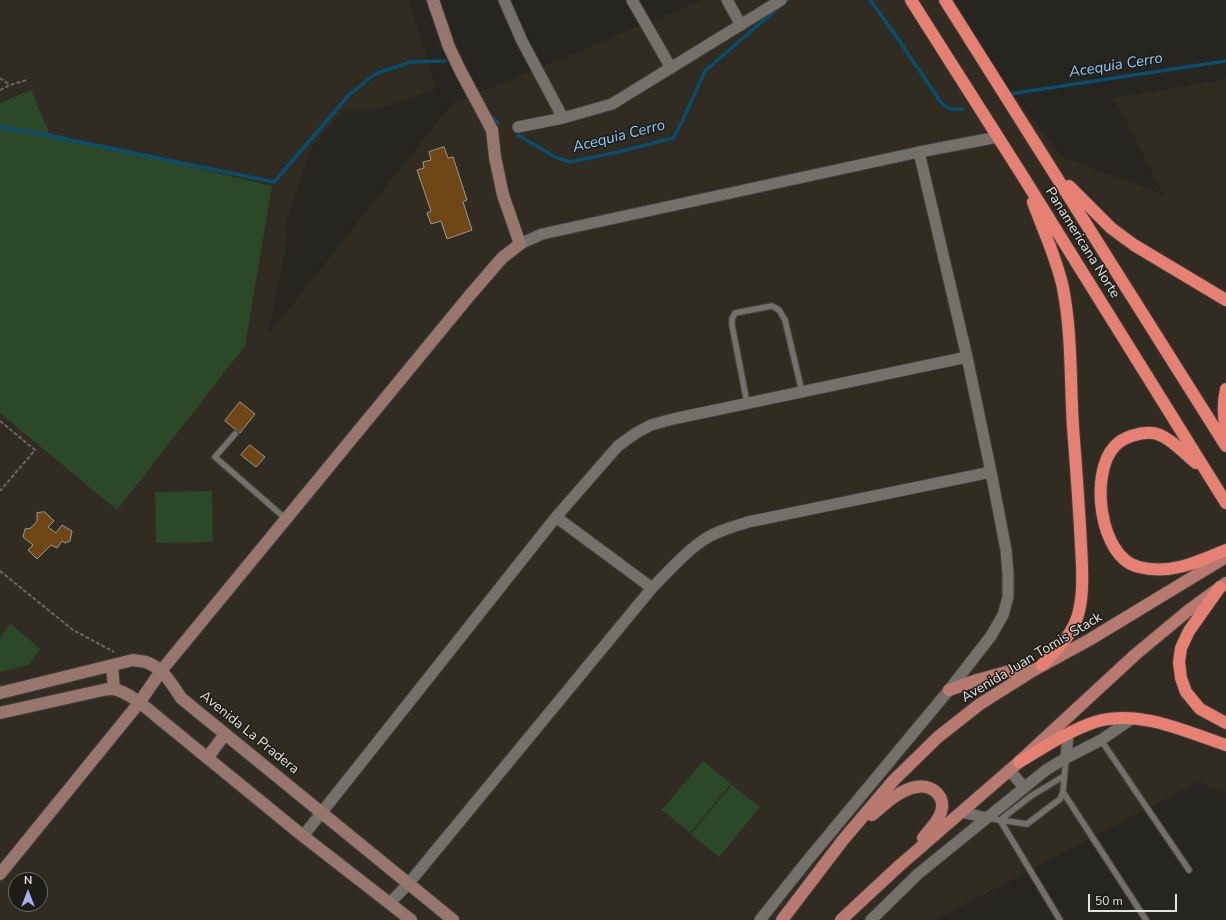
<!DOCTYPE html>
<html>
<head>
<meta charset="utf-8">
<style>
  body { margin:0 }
  #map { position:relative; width:1226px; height:920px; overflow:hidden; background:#272520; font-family:"Nunito Sans",sans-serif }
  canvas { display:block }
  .north { position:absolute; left:8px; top:872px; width:40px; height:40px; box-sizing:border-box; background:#1e1c17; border:1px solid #6d6c67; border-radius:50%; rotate:0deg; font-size:11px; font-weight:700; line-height:16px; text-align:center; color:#e4e3df }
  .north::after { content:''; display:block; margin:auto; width:14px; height:18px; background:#abaffb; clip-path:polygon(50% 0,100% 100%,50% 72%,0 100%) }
  .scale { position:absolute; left:1088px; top:894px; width:89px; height:18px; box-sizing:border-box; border:2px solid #e4e3df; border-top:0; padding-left:5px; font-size:12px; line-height:14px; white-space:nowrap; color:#e4e3df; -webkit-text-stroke:3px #1e1c17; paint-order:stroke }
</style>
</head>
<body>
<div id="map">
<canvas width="1226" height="920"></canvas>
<div class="north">N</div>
<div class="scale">50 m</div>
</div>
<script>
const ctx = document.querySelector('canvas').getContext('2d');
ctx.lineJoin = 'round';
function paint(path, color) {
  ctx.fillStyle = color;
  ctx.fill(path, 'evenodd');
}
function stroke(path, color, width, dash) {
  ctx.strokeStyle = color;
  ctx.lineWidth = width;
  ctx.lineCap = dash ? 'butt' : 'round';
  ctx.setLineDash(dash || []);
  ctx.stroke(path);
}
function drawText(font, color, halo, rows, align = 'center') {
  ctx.font = font + ' "Nunito Sans",sans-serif';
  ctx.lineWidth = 3;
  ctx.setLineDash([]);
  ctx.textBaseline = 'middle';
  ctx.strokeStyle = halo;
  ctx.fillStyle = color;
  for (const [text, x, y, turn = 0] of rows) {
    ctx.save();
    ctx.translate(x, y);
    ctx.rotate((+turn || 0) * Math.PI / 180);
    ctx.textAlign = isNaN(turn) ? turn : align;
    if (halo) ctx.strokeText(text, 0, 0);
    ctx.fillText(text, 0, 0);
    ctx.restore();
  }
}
const built = new Path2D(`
  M0 0H409L436 88 377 110H344L312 147 286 222 287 243 276 293 268 335 452 104 702 0H941L1062 157 1164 195 1114 98 1226 79V793L1198 782 935 920H0ZM16 880H40V904H16Z`);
const green = new Path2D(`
  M31 90 49 133 272 186 245 346 117 510 0 413V103Z
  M212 491 213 542 156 543 155 492Z
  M10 623 40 649 28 665 0 672V638Z
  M703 761 731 784 690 833 662 810Z
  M732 785 760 807 719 857 691 834Z`);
const stream = new Path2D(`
  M870 0 894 33 940 101 949 109H963
  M1009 94 1226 61
  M489 114 498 123
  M0 127 37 133 274 182 349 95 375 74 411 62 445 61
  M518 135 555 157 570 162 618 152 673 138 682 122 705 71 787 0`);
const building = new Path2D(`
  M444 147 448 158 453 157 467 200 463 202 472 230 447 239 441 221 431 224 427 213 431 211 417 170 424 168 423 162 431 160 429 152Z
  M240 402 255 414 240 433 225 421Z
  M250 445 265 457 256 467 241 455Z
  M45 512 54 521 48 527 56 533 62 525 72 531 70 541 65 543 62 541 57 548 51 545 37 559 28 550 33 545 23 537 25 529 31 528 37 521V513Z`);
const path = new Path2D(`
  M0 78 10 85
  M0 90 10 85 27 80
  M0 421 35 450 0 491
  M0 571 73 630 114 652`);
const lane = new Path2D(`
  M747 403 732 325V319L735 313 772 306 779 310 785 320 802 392
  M235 434 215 457 286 519
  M1101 740 1189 870
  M1063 792 1146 920
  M987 818 1027 824 1060 799 1063 792 1066 758
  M1060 920 1000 820 1031 796 1064 776`);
const street = new Path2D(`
  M504 0 522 41 563 118
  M632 0 671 68
  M727 0 741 25
  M518 127 563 118 612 104 781 0
  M520 244 542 234 919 152 998 137
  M556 517 652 588
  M1066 758 1068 734
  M1009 770 1024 787
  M961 812 987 818
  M303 836 556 517 618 446 636 433 651 425 673 419 967 357
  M390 903 409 883 652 588C668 572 683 554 702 541 716 531 733 527 748 522L991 472
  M760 920 807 861 949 690 991 636 1003 615 1008 597V574L1006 550 991 472 967 357 919 152
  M871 920 918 874 1046 770 1066 758 1101 740 1133 718`);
const secondary = new Path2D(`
  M112 666 114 689
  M0 693 133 660C138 661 142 661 146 662 163 668 172 684 181 698L453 920
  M0 713 103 690C106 689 110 689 113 689 128 691 149 710 161 720L303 836 411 920
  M208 757 225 734
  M0 874 139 703 161 671 470 295 502 258 520 244 503 195 495 157 492 130 460 70 449 47 433 0`);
const primary = new Path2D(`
  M949 690 977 680 1010 671 1033 670
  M872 815C885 804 899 790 916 787 932 784 946 796 941 812 938 822 929 830 923 838
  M782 920 843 840 893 781 938 737 980 704 1034 670 1089 640 1226 557
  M841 920 899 866 1019 762 1136 654 1189 610 1226 583`);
const highway = new Path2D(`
  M911 0 1022 175 1226 503
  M945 0 1226 446
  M1069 186 1111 228 1134 245 1226 300
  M1033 202C1043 230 1057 259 1063 288 1072 334 1070 380 1073 427 1076 466 1079 505 1081 545 1082 565 1084 591 1079 611 1074 634 1057 649 1042 665
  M1226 389C1223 402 1223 416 1226 430
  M1196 463C1185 454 1167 434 1152 433 1140 432 1123 437 1115 446 1089 472 1099 558 1139 567 1170 575 1198 562 1226 550
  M1220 587 1189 631 1181 648 1179 662 1181 678 1186 692 1200 709 1226 723
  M1019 762C1043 748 1068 731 1095 722 1140 709 1184 731 1226 745`);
const streetNames = [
  ["Panamericana Norte",1082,243,58],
  ["Avenida Juan Tomis Stack",1032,658,-31],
  ["Avenida La Pradera",249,733,39]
];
const waterNames = [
  ["Acequia Cerro",1116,66,-9],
  ["Acequia Cerro",619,137,-14]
];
paint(built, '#312c21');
paint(green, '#2b4928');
stroke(stream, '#074e6f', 3.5);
paint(building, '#6f4715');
stroke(building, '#9d9792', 1);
stroke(lane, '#43413c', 8);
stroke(street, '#43413c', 13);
stroke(secondary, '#43413c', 14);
stroke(primary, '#43413c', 14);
stroke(highway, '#43413c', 14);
stroke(path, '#696763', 2, [4, 2]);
stroke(lane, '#74716b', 5.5);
stroke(street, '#74716b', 11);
stroke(secondary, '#96766d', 12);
stroke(primary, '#b87a6f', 12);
stroke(highway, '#e68072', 12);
drawText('14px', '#e4e3df', '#1e1c17', streetNames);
drawText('italic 15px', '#8acef9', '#1e1c17', waterNames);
</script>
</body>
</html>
